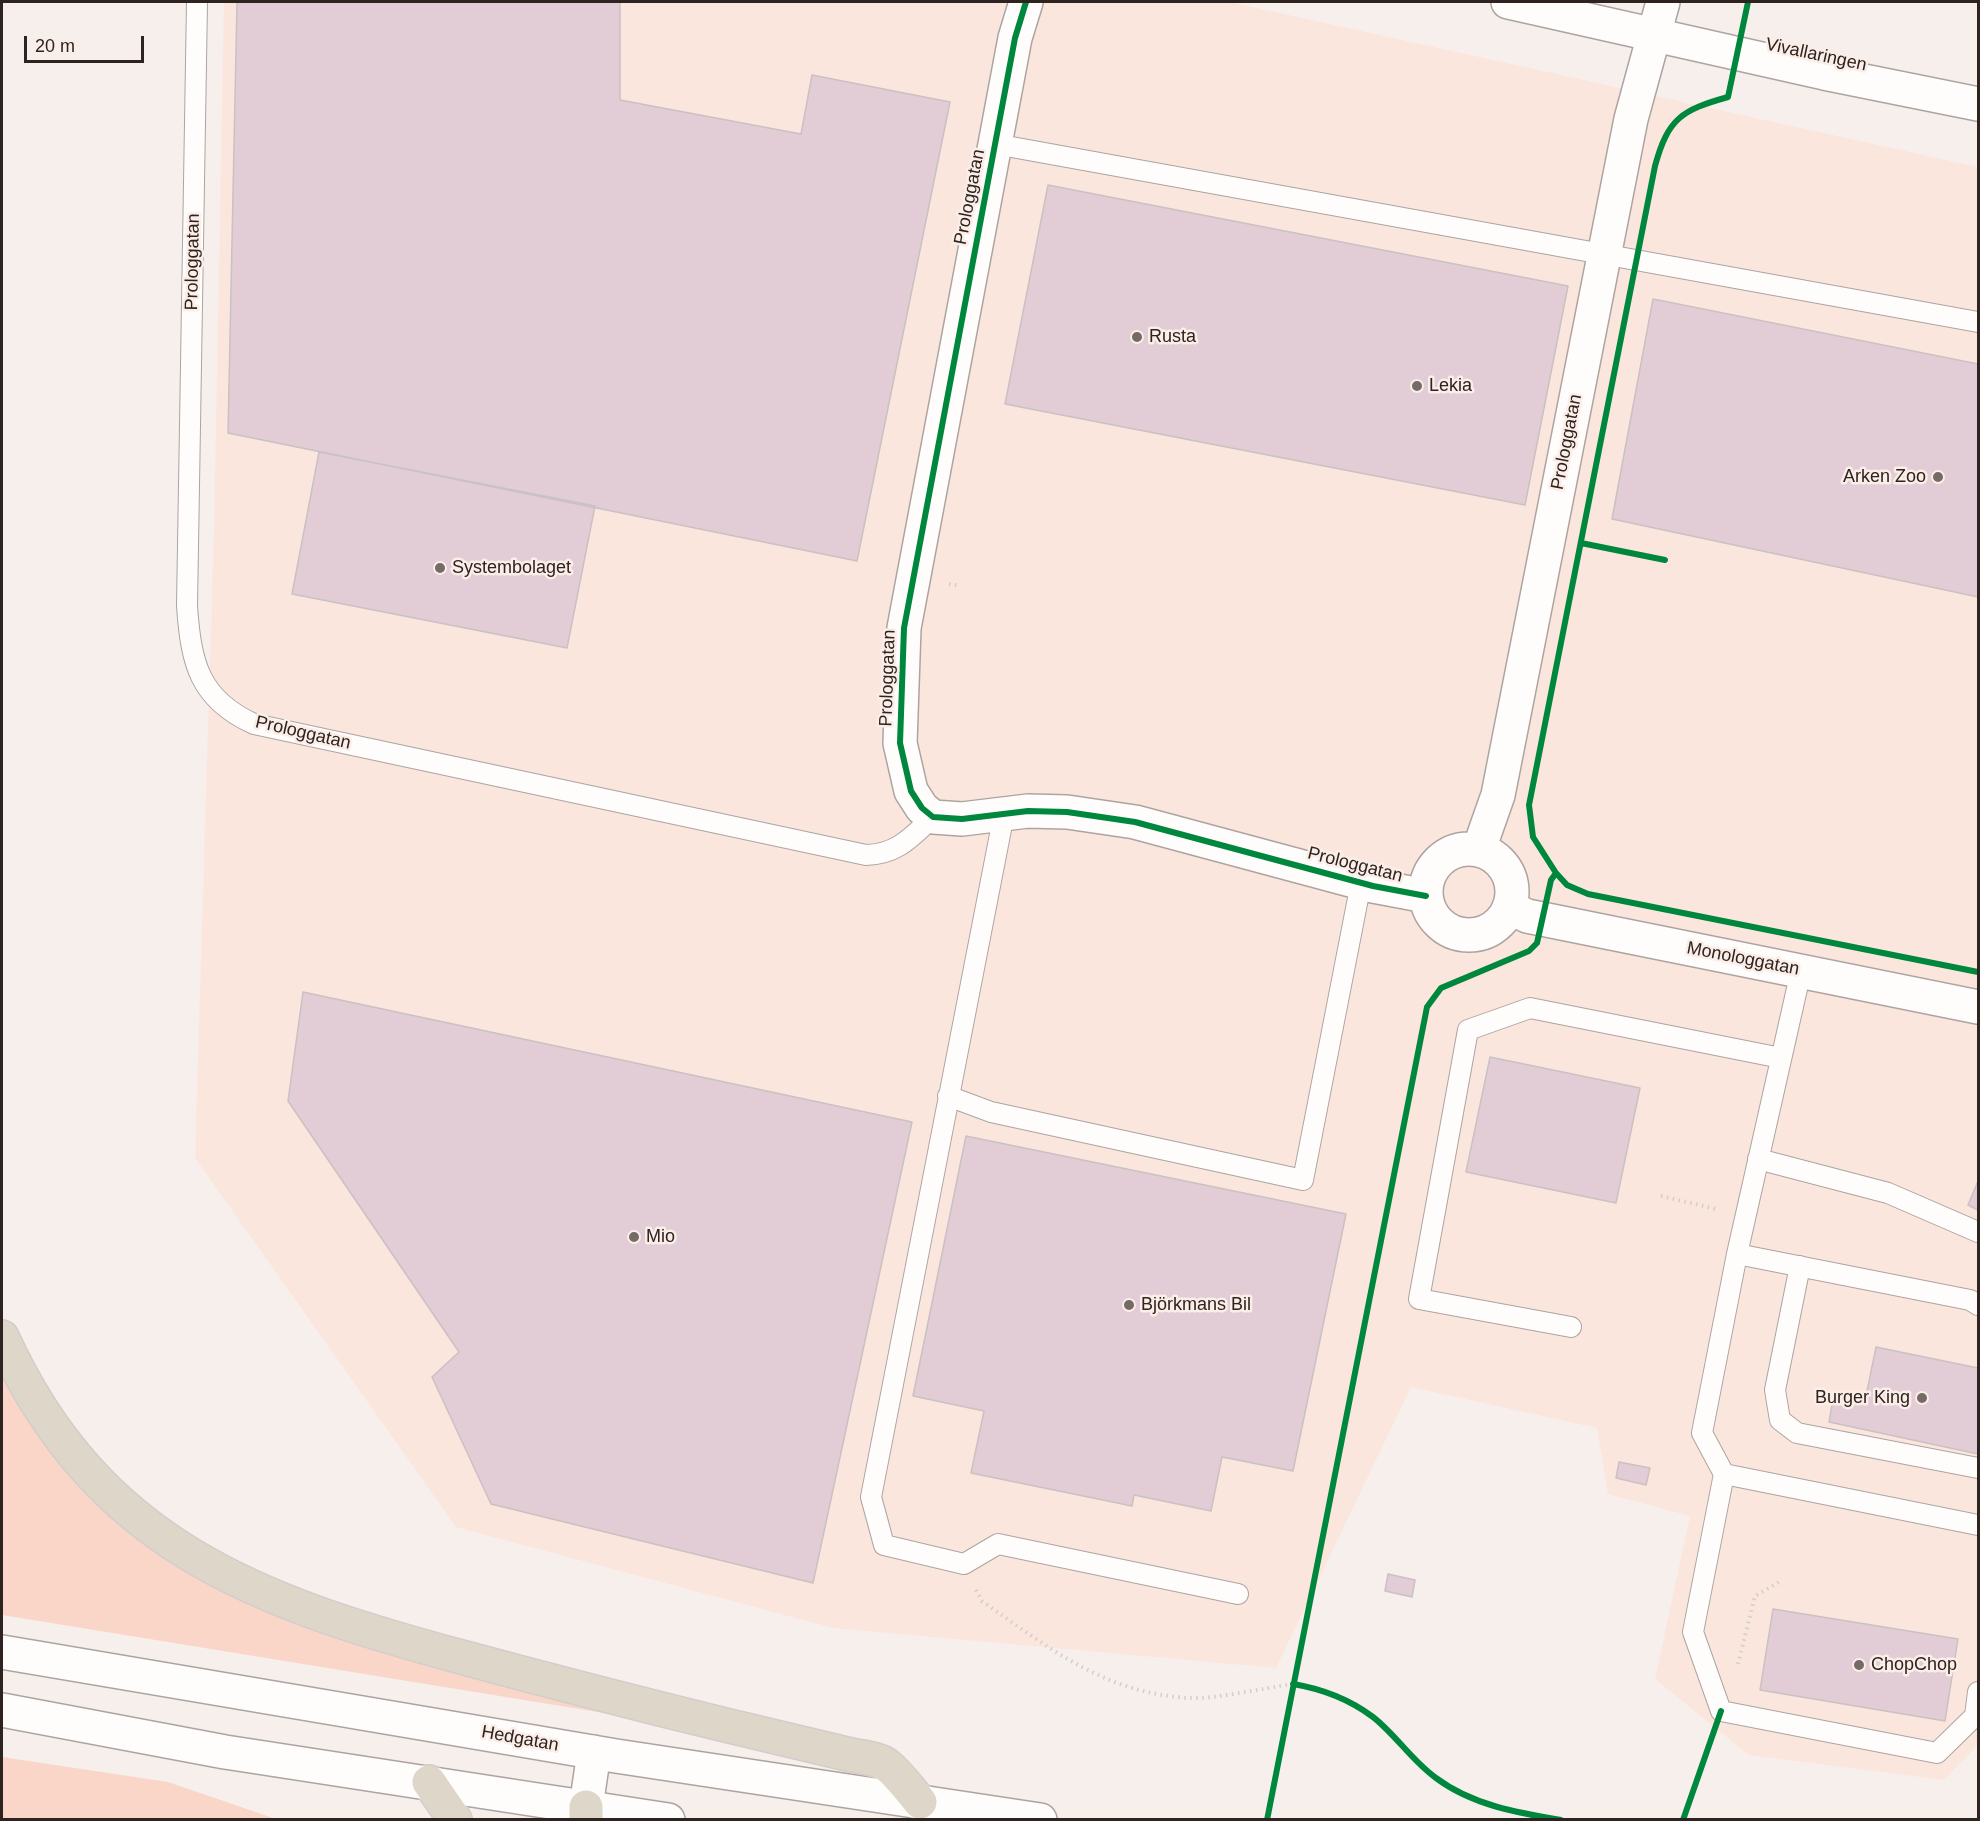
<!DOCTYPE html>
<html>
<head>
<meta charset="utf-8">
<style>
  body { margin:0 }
  #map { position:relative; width:1980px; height:1821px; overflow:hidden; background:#f7efec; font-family:Arial,sans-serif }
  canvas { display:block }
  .frame { position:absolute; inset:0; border:3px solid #2e231e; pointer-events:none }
  .scale { position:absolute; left:24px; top:36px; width:120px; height:27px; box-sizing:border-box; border:3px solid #2e231e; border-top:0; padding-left:8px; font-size:18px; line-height:21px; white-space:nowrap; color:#2e231e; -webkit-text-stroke:4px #fbede8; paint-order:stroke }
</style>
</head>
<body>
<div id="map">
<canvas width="1980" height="1821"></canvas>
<div class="frame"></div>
<div class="scale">20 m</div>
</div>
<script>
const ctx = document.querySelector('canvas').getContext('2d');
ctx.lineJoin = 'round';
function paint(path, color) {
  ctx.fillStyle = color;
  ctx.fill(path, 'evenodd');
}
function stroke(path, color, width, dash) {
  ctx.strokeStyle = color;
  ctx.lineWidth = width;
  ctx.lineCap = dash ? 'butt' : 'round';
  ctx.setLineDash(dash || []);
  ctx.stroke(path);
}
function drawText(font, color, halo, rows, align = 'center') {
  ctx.font = font + ' Arial,sans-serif';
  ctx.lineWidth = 5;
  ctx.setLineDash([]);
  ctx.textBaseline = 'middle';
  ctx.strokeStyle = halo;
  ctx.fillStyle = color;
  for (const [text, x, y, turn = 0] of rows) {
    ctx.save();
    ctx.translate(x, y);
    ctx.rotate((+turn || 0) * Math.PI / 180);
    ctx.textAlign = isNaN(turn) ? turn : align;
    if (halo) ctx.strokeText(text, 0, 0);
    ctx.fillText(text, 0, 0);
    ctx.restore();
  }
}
const built = new Path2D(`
  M224 2H1230L1978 167V1745L1944 1780 1749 1755 1655 1679 1690 1516 1608 1494 1597 1428 1411 1387 1276 1668 833 1628 456 1527 195 1158 214 530Z`);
const green = new Path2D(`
  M2 1374 17 1404 77 1484 162 1554 653 1721 2 1615Z
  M2 1757 168 1782 276 1819H2Z`);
const building = new Path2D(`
  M237 2H620V100L801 134 812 75 950 102 857 561 228 433Z
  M1048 185 1568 286 1525 505 1005 404Z
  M1653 299 1978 364V597L1612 519Z
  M319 452 595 506 567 648 292 594Z
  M303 992 912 1122 813 1583 491 1504 432 1377 459 1352 288 1101Z
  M1490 1057 1640 1088 1616 1203 1466 1172Z
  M966 1136 1346 1214 1293 1471 1222 1457 1211 1511 1134 1495 1132 1506 971 1473 984 1411 913 1396Z
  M1978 1181V1210L1968 1205Z
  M1876 1347 1978 1368V1454L1829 1422 1834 1394 1865 1401Z
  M1619 1462 1650 1468 1646 1485 1616 1478Z
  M1388 1574 1415 1580 1412 1597 1385 1591Z
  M1773 1609 1958 1639 1945 1721 1760 1690Z`);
const path = new Path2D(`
  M949 584 960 586
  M1661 1196 1716 1209
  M976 1590 982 1601C1049 1648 1104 1693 1189 1698 1217 1699 1264 1688 1293 1684
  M1738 1664 1755 1596 1779 1582`);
const service = new Path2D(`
  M197 2 187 606C191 663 199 699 254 724L866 855C898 854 911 837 933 817
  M995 144 1978 322
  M1004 814 871 1497 884 1545 964 1564 998 1544 1238 1594
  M1801 971 1737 1254 1702 1433 1724 1474 1693 1632 1721 1711 1937 1753 1975 1716 1978 1692
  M948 1096 991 1112 1303 1180 1361 883
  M1758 1159 1888 1193 1978 1232
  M1737 1254 1970 1300 1978 1305
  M1800 1266 1775 1390 1780 1420 1797 1433 1978 1468
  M1571 1327 1419 1299 1468 1030 1530 1008 1781 1058
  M1724 1474 1978 1525`);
const minor = new Path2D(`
  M1026 2 1015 38 904 628 900 743 911 791 922 808 933 817 962 819 1028 811 1067 812 1135 822 1373 886 1426 896
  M1479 849 1498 795 1631 119 1663 2
  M1426 892a43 43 0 1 1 86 0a43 43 0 1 1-86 0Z
  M1509 907 1527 916 1542 919 1978 1007`);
const tertiary = new Path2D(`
  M1508 2 1824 73 1978 104`);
const secondary = new Path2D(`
  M2 1652 616 1756 1040 1820
  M2 1710 225 1752 668 1820
  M586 1807 594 1752`);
const motorway = new Path2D(`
  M2 1337C97 1546 257 1602 465 1658 550 1681 635 1703 721 1724 763 1734 805 1744 847 1754 859 1757 879 1758 888 1766 900 1776 910 1790 920 1802
  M429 1782 455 1820
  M586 1820V1807`);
const cycleway = new Path2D(`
  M1026 2 1015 38 904 628 900 743 911 791 922 808 933 817 962 819 1028 811 1067 812 1135 822 1373 886 1426 896
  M1581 543 1665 560
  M1556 873 1567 885 1588 894 1978 972
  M1293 1684C1323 1689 1349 1699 1373 1717 1396 1735 1412 1761 1436 1778 1472 1805 1518 1813 1561 1820
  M1267 1820 1427 1007 1441 988 1529 951 1537 943 1551 880 1556 873 1533 837 1529 805 1655 166C1668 118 1682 110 1728 97L1748 2
  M1683 1820 1721 1711`);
const markers = [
  [1137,337,6,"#746a66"],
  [1417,386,6,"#746a66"],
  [1938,477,6,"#746a66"],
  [440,568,6,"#746a66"],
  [634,1237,6,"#746a66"],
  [1129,1305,6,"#746a66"],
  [1922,1398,6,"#746a66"],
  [1859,1665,6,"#746a66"]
];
const streetNames = [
  ["Vivallaringen",1816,55,12],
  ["Prologgatan",970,197,-79],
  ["Prologgatan",193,262,-89],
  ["Prologgatan",1567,442,-79],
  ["Prologgatan",888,678,-88],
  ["Prologgatan",303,733,13],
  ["Prologgatan",1355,865,14],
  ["Monologgatan",1743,959,11],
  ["Hedgatan",520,1739,10]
];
const poiNames = [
  ["Rusta",1149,337],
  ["Lekia",1429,386],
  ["Arken Zoo",1926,477,"right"],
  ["Systembolaget",452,568],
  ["Mio",646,1237],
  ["Björkmans Bil",1141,1305],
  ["Burger King",1910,1398,"right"],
  ["ChopChop",1871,1665]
];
paint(built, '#fbe6dd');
paint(green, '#fad6c9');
paint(building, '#e2ccd5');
stroke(building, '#cac1c3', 1.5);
stroke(service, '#ada4a0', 22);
stroke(minor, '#ada4a0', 36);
stroke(tertiary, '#ada4a0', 36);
stroke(secondary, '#ada4a0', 36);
stroke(motorway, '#d2cdcb', 36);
stroke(path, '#d1cecd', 4, [1.5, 4.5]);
stroke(service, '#fefdfc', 20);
stroke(minor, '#fefdfc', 33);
stroke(tertiary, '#fefdfc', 33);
stroke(secondary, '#fefdfc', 33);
stroke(motorway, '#ded7c9', 33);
stroke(cycleway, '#00873e', 6);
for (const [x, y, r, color] of markers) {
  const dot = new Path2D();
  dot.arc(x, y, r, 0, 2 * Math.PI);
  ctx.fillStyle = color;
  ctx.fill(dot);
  stroke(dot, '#fbede8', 2);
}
drawText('18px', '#2e231e', '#fbede8', streetNames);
drawText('18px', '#2e231e', '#fbede8', poiNames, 'left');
</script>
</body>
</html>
